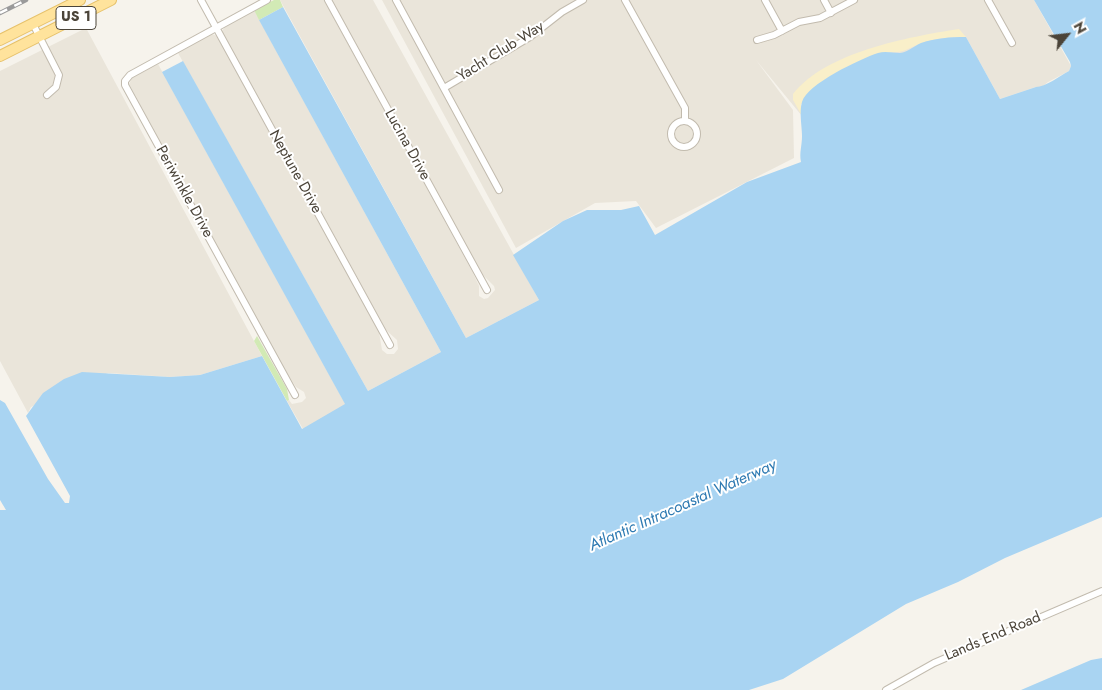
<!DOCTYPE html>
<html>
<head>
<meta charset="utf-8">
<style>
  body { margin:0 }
  #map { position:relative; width:1102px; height:690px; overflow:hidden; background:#f6f3ec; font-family:Jost,sans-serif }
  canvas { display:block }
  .north { position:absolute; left:1042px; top:10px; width:50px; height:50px; -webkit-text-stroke:4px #fff; paint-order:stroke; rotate:61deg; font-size:14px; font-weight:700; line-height:20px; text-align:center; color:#4b4439 }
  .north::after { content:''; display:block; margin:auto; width:18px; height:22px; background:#4b4439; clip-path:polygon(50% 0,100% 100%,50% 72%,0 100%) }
</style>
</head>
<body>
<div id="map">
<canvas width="1102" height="690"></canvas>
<div class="north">N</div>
</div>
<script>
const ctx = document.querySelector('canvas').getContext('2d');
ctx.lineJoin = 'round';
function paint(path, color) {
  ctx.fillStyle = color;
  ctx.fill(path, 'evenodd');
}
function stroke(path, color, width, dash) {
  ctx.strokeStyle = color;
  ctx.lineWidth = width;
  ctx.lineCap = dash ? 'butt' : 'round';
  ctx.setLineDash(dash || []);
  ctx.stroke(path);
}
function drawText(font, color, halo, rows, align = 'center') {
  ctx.font = font + ' Jost,sans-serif';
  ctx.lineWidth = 4;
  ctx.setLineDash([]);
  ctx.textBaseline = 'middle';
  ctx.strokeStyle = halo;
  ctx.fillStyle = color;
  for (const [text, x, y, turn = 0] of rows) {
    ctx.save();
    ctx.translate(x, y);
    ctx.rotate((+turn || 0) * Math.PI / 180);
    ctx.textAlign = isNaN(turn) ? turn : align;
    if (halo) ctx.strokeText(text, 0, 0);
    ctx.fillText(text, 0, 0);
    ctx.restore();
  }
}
const residential = new Path2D(`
  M280 0H324L473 273 479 286V296L484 299 488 298 495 290 494 286 480 272 332 0H373L539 300 466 338Z
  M382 0H1034L1071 66 1069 71 1048 82 1042 87H1036L1000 99 966 37 801 104 802 116 756 60 793 110 794 158 656 228 636 201 595 203 516 248Z
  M254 10 441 352 368 391 178 53 207 36 212 34 217 36 379 332 382 350 387 354H394L398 349 397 340 386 330 223 34 222 31 225 27Z
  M86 28 262 356 200 375 170 377 108 373 31 407 28 413 0 361V71Z
  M158 64 346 405 303 429 287 401 289 400 292 404 302 402 306 398 304 392 296 387 284 369 129 84 132 78Z`);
const green = new Path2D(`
  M274 0H280L283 7 259 20 254 10Z
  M257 336 287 389 289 400 287 401 254 341Z`);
const sand = new Path2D(`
  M959 29 966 37C950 37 934 38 919 44 906 49 905 53 889 52L801 104 802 116 793 100V94C826 52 908 37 959 29Z`);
const water = new Path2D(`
  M1034 0H1102V517L1005 558 958 582 906 604 783 679 749 690H0V510H6L0 500V400L5 403 48 479 65 503H69L70 496 26 416 43 393 64 379 82 372 170 377 200 375 262 356 302 429 345 404 162 72 183 61 368 391 441 352 259 20 283 7 466 338 539 300 513 255 563 221 587 210H621L639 206 655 235 747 182 801 162C799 153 802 146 802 136 802 126 799 112 802 102 807 84 860 59 878 53 885 51 893 53 900 53 908 52 914 46 921 43 936 38 950 37 966 37L1000 99 1036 87C1045 87 1060 76 1069 71L1071 66 1070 62Z
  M1102 658V690H1021L1091 660Z`);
const minor = new Path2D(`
  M201 0 390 345
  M267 0 130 75 125 81V85L295 395
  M328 0 487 290
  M396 0 499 190
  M625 0 685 108V121
  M765 0 782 31
  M824 0 831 13
  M988 0 1012 43
  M33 24 59 75 56 87 47 95
  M757 40 774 35 799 22 820 18 854 0
  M444 88 530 37 562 12 583 0
  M671 134a13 13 0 1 1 26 0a13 13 0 1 1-26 0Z
  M886 690 934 663 1102 591`);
const primary = new Path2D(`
  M0 40 80 0
  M0 56 111 0`);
const rail = new Path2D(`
  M0 13 26 0`);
const shields = [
  [76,18,40]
];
const shieldNames = [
  ["US 1",76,18]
];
const streetNames = [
  ["Yacht Club Way",501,52,-32],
  ["Lucina Drive",407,145,61],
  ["Neptune Drive",295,172,61],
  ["Periwinkle Drive",184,192,61],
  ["Lands End Road",993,637,-23]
];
const waterNames = [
  ["Atlantic Intracoastal Waterway",683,506,-24]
];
paint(residential, '#eae5da');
paint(green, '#d2eab5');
paint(sand, '#f9efc9');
paint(water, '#a9d4f2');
stroke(minor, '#c2bbae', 8);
stroke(primary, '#e6c16a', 12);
stroke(minor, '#fff', 6);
stroke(primary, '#ffe39c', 10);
stroke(rail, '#9a9a9a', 4.5);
stroke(rail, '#fff', 2.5, [8]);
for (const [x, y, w] of shields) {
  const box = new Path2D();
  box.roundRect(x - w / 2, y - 11.5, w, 23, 4);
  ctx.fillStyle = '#fff';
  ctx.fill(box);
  stroke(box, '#4b4439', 1);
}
drawText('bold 14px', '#4b4439', null, shieldNames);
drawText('15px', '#4b4439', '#fff', streetNames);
drawText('italic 16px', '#2e7ab2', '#fff', waterNames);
</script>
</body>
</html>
